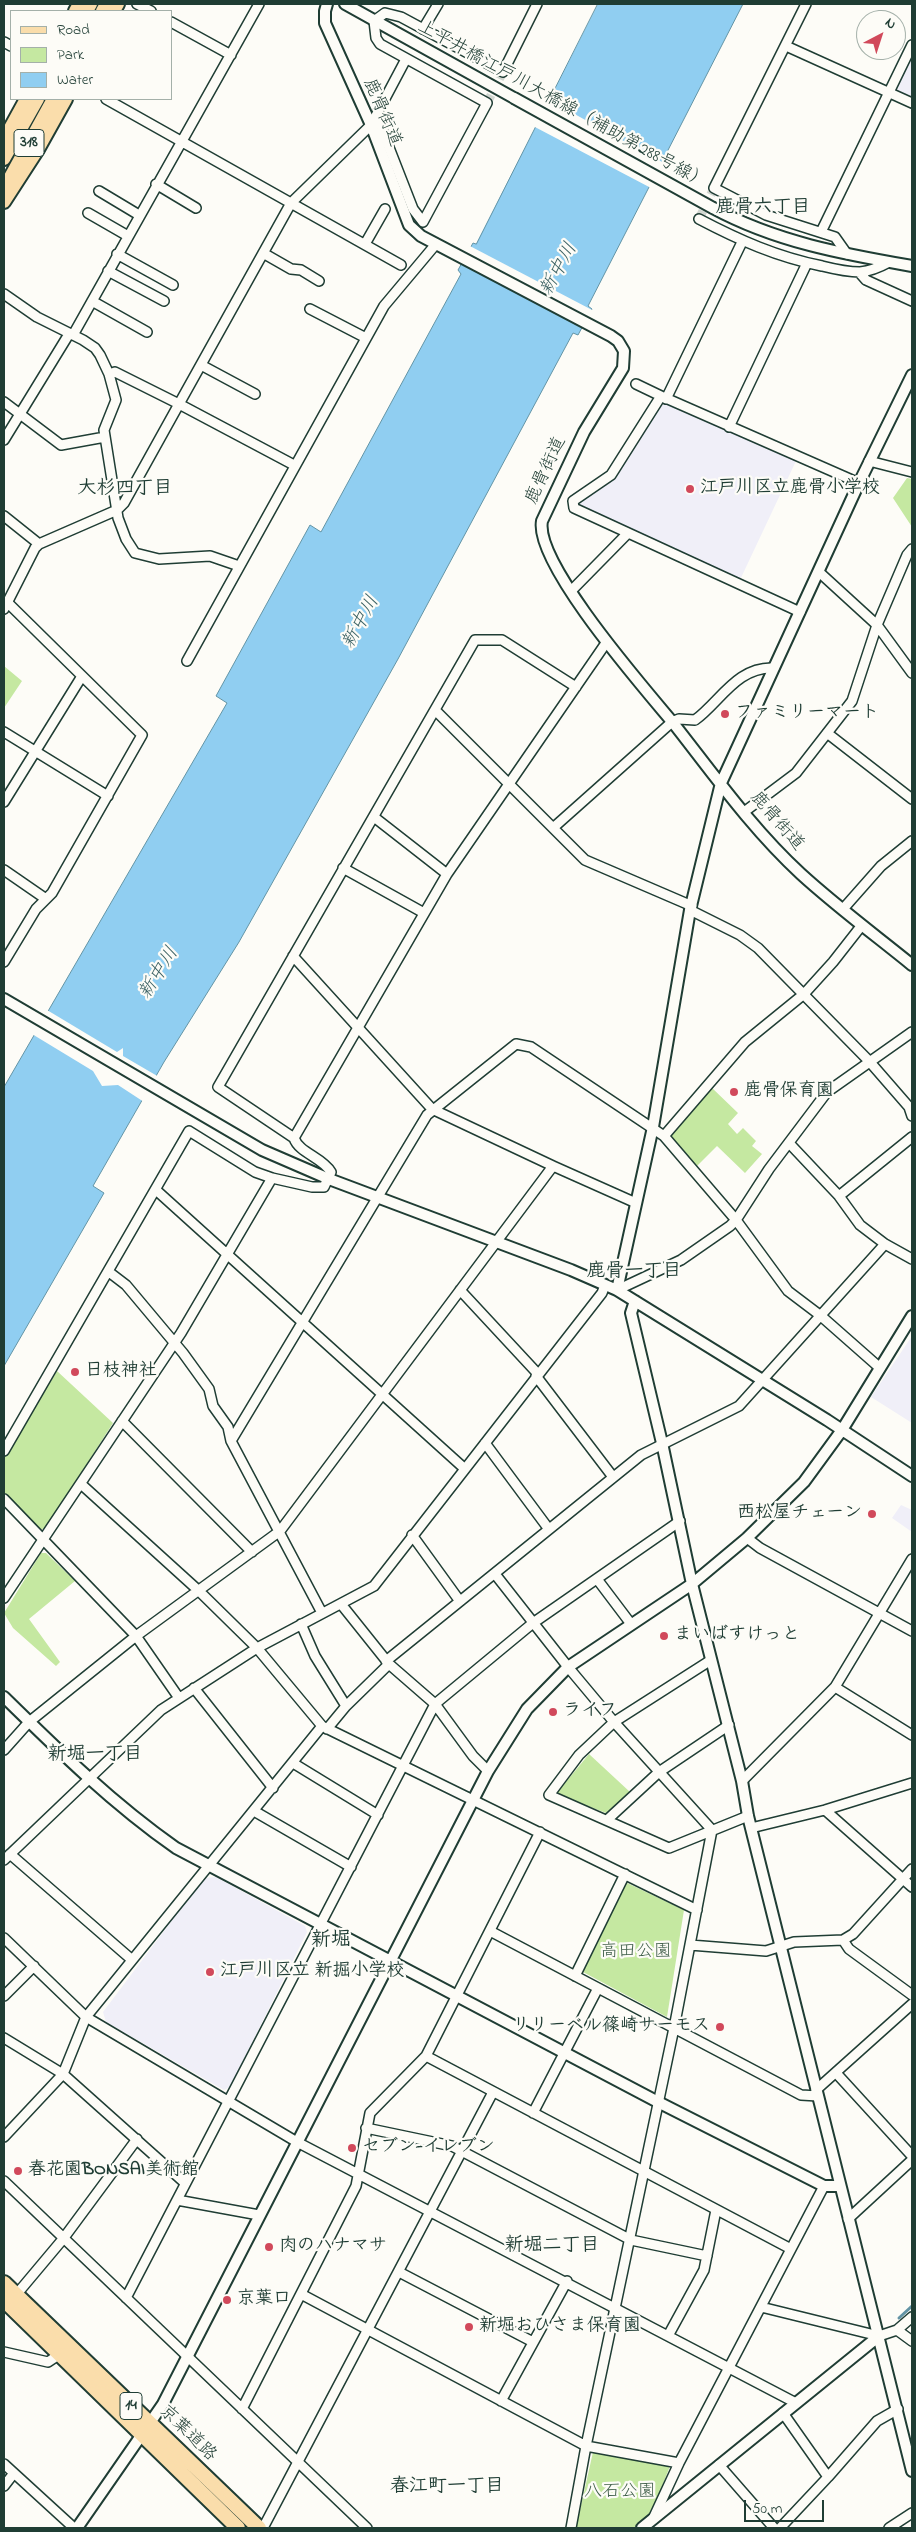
<!DOCTYPE html>
<html>
<head>
<meta charset="utf-8">
<style>
  body { margin:0 }
  #map { position:relative; width:916px; height:2532px; overflow:hidden; background:#fdfcf7; font-family:"Indie Flower",sans-serif }
  canvas { display:block }
  .frame { position:absolute; inset:0; border:5px solid #1f3d34; pointer-events:none }
  .legend { position:absolute; left:10px; top:10px; width:162px; height:90px; box-sizing:border-box; background:#fdfcf7; border:1px solid #a4b0a9; margin:0; padding:6px 9px; list-style:none; font-size:15px; color:#1f3d34 }
  .legend li { display:flex; align-items:center; gap:10px; height:25px }
  .legend b { width:25px; border:1px solid #a4b0a9 }
  .north { position:absolute; left:856px; top:10px; width:50px; height:50px; box-sizing:border-box; background:#fdfcf7; border:1px solid #a4b0a9; border-radius:50%; rotate:40deg; font-size:14px; font-weight:700; line-height:20px; text-align:center; color:#1f3d34 }
  .north::after { content:''; display:block; margin:auto; width:18px; height:22px; background:#d1495b; clip-path:polygon(50% 0,100% 100%,50% 72%,0 100%) }
  .scale { position:absolute; left:744px; top:2500px; width:80px; height:22px; box-sizing:border-box; border:2px solid #1f3d34; border-top:0; padding-left:6px; font-size:15px; line-height:18px; white-space:nowrap; color:#1f3d34; -webkit-text-stroke:4px #fdfcf7; paint-order:stroke }
</style>
</head>
<body>
<div id="map">
<canvas width="916" height="2532"></canvas>
<div class="frame"></div>
<ul class="legend">
<li><b style="height:6px;background:#faddab"></b>Road</li>
<li><b style="height:14px;background:#c5e8a1"></b>Park</li>
<li><b style="height:14px;background:#90cef1"></b>Water</li>
</ul>
<div class="north">N</div>
<div class="scale">50 m</div>
</div>
<script>
const ctx = document.querySelector('canvas').getContext('2d');
ctx.lineJoin = 'round';
function paint(path, color) {
  ctx.fillStyle = color;
  ctx.fill(path, 'evenodd');
}
function stroke(path, color, width, dash) {
  ctx.strokeStyle = color;
  ctx.lineWidth = width;
  ctx.lineCap = dash ? 'butt' : 'round';
  ctx.setLineDash(dash || []);
  ctx.stroke(path);
}
function drawText(font, color, halo, rows, align = 'center') {
  ctx.font = font + ' "Indie Flower","Klee One",sans-serif';
  ctx.lineWidth = 4.5;
  ctx.setLineDash([]);
  ctx.textBaseline = 'middle';
  ctx.strokeStyle = halo;
  ctx.fillStyle = color;
  for (const [text, x, y, turn = 0] of rows) {
    ctx.save();
    ctx.translate(x, y);
    ctx.rotate((+turn || 0) * Math.PI / 180);
    ctx.textAlign = isNaN(turn) ? turn : align;
    if (halo) ctx.strokeText(text, 0, 0);
    ctx.fillText(text, 0, 0);
    ctx.restore();
  }
}
const built = new Path2D(`
  M912 56V99L898 92 897 88Z
  M661 402 796 461 739 582 579 506V503L615 475Z
  M912 1336V1423L871 1397Z
  M901 1505 912 1510V1532L892 1518Z
  M216 1877 305 1926 307 1932 230 2087 224 2090 106 2022 103 2012 204 1878Z`);
const green = new Path2D(`
  M907 478 912 479V527L893 498Z
  M4 666 22 681 4 708Z
  M711 1087 738 1113 728 1124 737 1134 743 1128 756 1141 752 1146 762 1154 745 1173 717 1146 697 1166 671 1138V1133Z
  M57 1371 113 1423 46 1528 38 1530 4 1494V1459Z
  M41 1553H46L75 1581 29 1619 60 1662 56 1666 13 1628 4 1613Z
  M589 1754 630 1792 606 1813 556 1794Z
  M625 1882 684 1910 667 2017 583 1972Z
  M593 2452 670 2466 651 2515 634 2528H576Z`);
const water = new Path2D(`
  M598 4H743L588 306 592 309 578 335 573 333 398 659 239 942 164 1062 93 1186 104 1193 4 1366V1087L227 703 216 696 310 525 321 532 461 274 458 270 473 243 476 244Z`);
const pier = new Path2D(`
  M547 99 664 163 651 188 533 126Z
  M468 245 594 311 585 328 459 263Z
  M47 1010 117 1052 123 1048V1056L159 1077 144 1102 118 1085 102 1086 93 1071 32 1034Z`);
const stream = new Path2D(`
  M899 2318 912 2306`);
const minorTunnel = new Path2D(`
  M487 103 503 72
  M699 219 714 188`);
const minor = new Path2D(`
  M137 4 151 11
  M806 4 714 188 766 215 835 237 847 254
  M171 22 231 55
  M423 29 438 4
  M4 42 11 46
  M786 46 912 103
  M106 99 401 265
  M374 118 379 122 413 209 423 222 487 103 380 44 376 38 374 21 385 13 401 17 503 72 537 4
  M156 184 196 208
  M99 191 139 215
  M88 213 128 236
  M699 219C739 240 777 257 822 266 834 269 848 272 860 272 871 271 880 267 889 262
  M821 232 912 45
  M365 244 385 209
  M263 253 291 269 301 270 319 281
  M117 254 173 285
  M108 271 164 301
  M859 272 866 280 912 301
  M4 294 37 317 83 340 95 348 100 355 109 374 116 400 104 430 118 518 126 539 135 553 159 559 210 556 239 566
  M92 301 147 332
  M310 309 366 338
  M73 335 259 4
  M201 365 255 394
  M109 374 115 372 179 404 291 203 371 125 406 59
  M636 384 661 396
  M666 399 742 242
  M4 402 61 445 105 437
  M729 427 807 263
  M4 440 69 334
  M869 461 912 472
  M4 516 39 544 35 548 4 609
  M39 544 117 510 124 503 179 404 294 465
  M819 572 877 625 912 673
  M571 591 628 533
  M800 612 574 508 573 501 611 475 661 396 859 483
  M187 661 384 306 436 244
  M435 710 585 860 692 906
  M4 732 108 796
  M827 733 912 799
  M4 802 82 676
  M744 812 796 773 852 701 877 625 907 555 912 549
  M374 817 447 874
  M553 828 672 722 679 719 695 720C720 702 737 666 774 668
  M343 868 424 913
  M4 870 46 899
  M843 909 881 866 912 841
  M690 910 740 935 758 948 869 1061 909 1107 912 1116
  M293 956 432 1109 553 1166
  M4 962 36 909 52 893 142 735 7 602
  M664 1136 745 1042 804 994 833 962 862 925
  M294 1138 218 1087 475 640H502L576 687
  M789 1143 839 1196 860 1225 885 1244 912 1259
  M156 1190 465 1469
  M839 1196 912 1137
  M109 1272 126 1285 183 1353 209 1389 213 1406 228 1427 231 1441 322 1613
  M460 1290 538 1374
  M617 1290 681 1260 730 1226 736 1220 769 1169 827 1092 912 1032
  M536 1376 613 1477
  M122 1421 252 1552
  M231 1441 427 1115 516 1044 531 1047 664 1136 736 1220 788 1291 821 1316 880 1368
  M485 1443 548 1528
  M4 1451 189 1131 255 1172 272 1178
  M81 1484 199 1591 257 1648 322 1726 697 1910
  M4 1499 136 1636 179 1698
  M412 1535 459 1600
  M747 1538 760 1548 912 1631
  M495 1574 568 1667 614 1722 579 1755 549 1795 669 1848 748 1816
  M597 1579 631 1624
  M4 1598 181 1333 272 1178 312 1187H324L331 1172C322 1157 299 1153 294 1138L447 874 606 643
  M341 1604 389 1664 435 1704 473 1756 488 1771
  M301 1624 315 1656 346 1706
  M711 1660 614 1722 712 1830
  M386 1661 641 1455 739 1406 885 1244
  M835 1687 912 1735
  M194 1688 273 1788
  M327 1729 346 1706 389 1664
  M4 1750 29 1722 136 1636 280 1531 553 1166 636 1203
  M293 1763 378 1815
  M742 1781 835 1687 912 1559
  M825 1810 912 1887
  M254 1811 351 1867
  M607 1820 659 1772 729 1725
  M751 1828 825 1810 912 1783
  M10 1854 131 1959
  M4 1860 161 1710 257 1648 374 1586 602 1293 605 1285
  M490 1931 801 2095 818 2096
  M4 1938 86 2017 297 2142 796 2403
  M843 1940 849 1949 912 1995
  M690 1945 766 1951 794 1942 843 1940 853 1934 912 1869
  M575 1976 625 1874
  M4 1996 34 1966
  M4 2038 63 2074 185 2183
  M426 2056 791 2249
  M837 2074 912 2156
  M816 2090 912 2004
  M533 2113 598 1988
  M366 2128 452 2146 631 2240 707 2256
  M4 2137 63 2074 86 2017 322 1726
  M4 2181 367 2528
  M177 2200 259 2215
  M848 2219 912 2160
  M399 2272 533 2342
  M301 2294 586 2446 679 2463
  M16 2295 63 2239 137 2139
  M126 2298 435 1704 533 1623 680 1521
  M761 2307 879 2336 897 2330 912 2317
  M897 2330 912 2341
  M669 2334 704 2270 716 2210
  M4 2352 48 2362 60 2354
  M501 2401 567 2281
  M242 2409 356 2186 370 2113 426 2056 540 1832
  M783 2413 828 2477
  M4 2464 74 2528
  M719 2465 774 2528
  M4 2486 14 2473
  M653 2519 679 2463 824 2186
  M263 2528 493 2092
  M571 2528 586 2446 674 2028 712 1830
  M780 2528 828 2477 877 2421 898 2409
  M889 2528 912 2513`);
const tertiary = new Path2D(`
  M327 4 325 11V23L371 125 409 225 421 236 611 336 618 341 624 351 623 368 584 432 542 521C534 563 645 689 674 724 714 775 753 830 801 874 836 906 875 935 912 965
  M345 4 514 98
  M713 208C776 242 843 254 912 266
  M4 999 262 1150 329 1179 571 1270 617 1290 827 1420 912 1476
  M617 1290 653 1127 690 910 721 783 859 483 912 375
  M635 1301 631 1313 662 1443 692 1584 742 1781 748 1816 912 2471
  M4 1697C59 1751 113 1804 176 1848L658 2102 824 2186H839
  M77 2528 163 2404 488 1771 527 1709 568 1667 692 1584 747 1538 804 1482 842 1430 912 1316
  M642 2528 879 2336`);
const primary = new Path2D(`
  M75 11 79 4
  M87 11 91 4
  M102 11 106 4
  M114 11 118 4
  M4 139 26 99
  M4 159 38 99
  M4 188 53 99
  M4 202 37 151 66 99`);
const trunk = new Path2D(`
  M4 2283 259 2528
  M4 2300 238 2528`);
const tertiaryBridge = new Path2D(`
  M514 98 713 208`);
const markers = [
  [690,489,5,"#d1495b"],
  [725,714,5,"#d1495b"],
  [734,1092,5,"#d1495b"],
  [75,1372,5,"#d1495b"],
  [872,1514,5,"#d1495b"],
  [664,1636,5,"#d1495b"],
  [553,1712,5,"#d1495b"],
  [210,1972,5,"#d1495b"],
  [720,2027,5,"#d1495b"],
  [352,2148,5,"#d1495b"],
  [18,2171,5,"#d1495b"],
  [269,2247,5,"#d1495b"],
  [227,2300,5,"#d1495b"],
  [469,2327,5,"#d1495b"]
];
const shields = [
  [29,143,30],
  [131,2406,22]
];
const shieldNames = [
  ["318",29,143],
  ["14",131,2406]
];
const streetNames = [
  ["上平井橋江戸川大橋線（補助第288号線）",562,106,29],
  ["鹿骨街道",381,113,67],
  ["鹿骨街道",547,471,-65],
  ["鹿骨街道",776,822,49],
  ["京葉道路",187,2434,44]
];
const poiNames = [
  ["江戸川区立鹿骨小学校",700,489],
  ["ファミリーマート",735,714],
  ["鹿骨保育園",744,1092],
  ["日枝神社",85,1372],
  ["西松屋チェーン",862,1514,"right"],
  ["まいばすけっと",674,1636],
  ["ライフ",563,1712],
  ["江戸川区立 新掘小学校",220,1972],
  ["リリーベル篠崎サーモス",710,2027,"right"],
  ["セブン-イレブン",362,2148],
  ["春花園BONSAI美術館",28,2171],
  ["肉のハナマサ",279,2247],
  ["京葉口",237,2300],
  ["新堀おひさま保育園",479,2327]
];
const parkNames = [
  ["高田公園",636,1953],
  ["八石公園",620,2493]
];
const neighbourhoodNames = [
  ["鹿骨六丁目",763,209],
  ["大杉四丁目",125,490],
  ["鹿骨一丁目",634,1273],
  ["新堀一丁目",95,1756],
  ["新堀二丁目",552,2247],
  ["春江町一丁目",447,2488]
];
const waterNames = [
  ["新中川",560,270,-61],
  ["新中川",362,623,-61],
  ["新中川",160,974,-58]
];
const quarterNames = [
  ["新堀",331,1942]
];
paint(built, '#f0eff8');
paint(green, '#c5e8a1');
paint(water, '#90cef1');
stroke(water, '#6394a5', 1);
paint(pier, '#fdfcf7');
stroke(stream, '#6394a5', 3);
stroke(minorTunnel, '#d1d6d0', 9, [9, 4.5]);
stroke(minor, '#1f3d34', 12);
stroke(tertiary, '#1f3d34', 14);
stroke(primary, '#1f3d34', 16);
stroke(trunk, '#1f3d34', 18);
stroke(minor, '#fdfcf7', 9);
stroke(tertiary, '#fdfcf7', 10);
stroke(primary, '#faddab', 12);
stroke(trunk, '#faddab', 14);
stroke(tertiaryBridge, '#1f3d34', 14, []);
stroke(tertiaryBridge, '#fdfcf7', 10);
for (const [x, y, r, color] of markers) {
  const dot = new Path2D();
  dot.arc(x, y, r, 0, 2 * Math.PI);
  ctx.fillStyle = color;
  ctx.fill(dot);
  stroke(dot, '#fdfcf7', 2);
}
for (const [x, y, w] of shields) {
  const box = new Path2D();
  box.roundRect(x - w / 2, y - 13.5, w, 27, 4);
  ctx.fillStyle = '#fdfcf7';
  ctx.fill(box);
  stroke(box, '#1f3d34', 1);
}
drawText('bold 16px', '#1f3d34', null, shieldNames);
drawText('18px', '#1f3d34', '#fdfcf7', streetNames);
drawText('bold 18px', '#1f3d34', '#fdfcf7', poiNames, 'left');
drawText('18px', '#405f4a', '#fdfcf7', parkNames);
drawText('bold 19px', '#1f3d34', '#fdfcf7', neighbourhoodNames);
drawText('italic 19px', '#3b6163', '#fdfcf7', waterNames);
drawText('bold 20px', '#1f3d34', '#fdfcf7', quarterNames);
</script>
</body>
</html>
